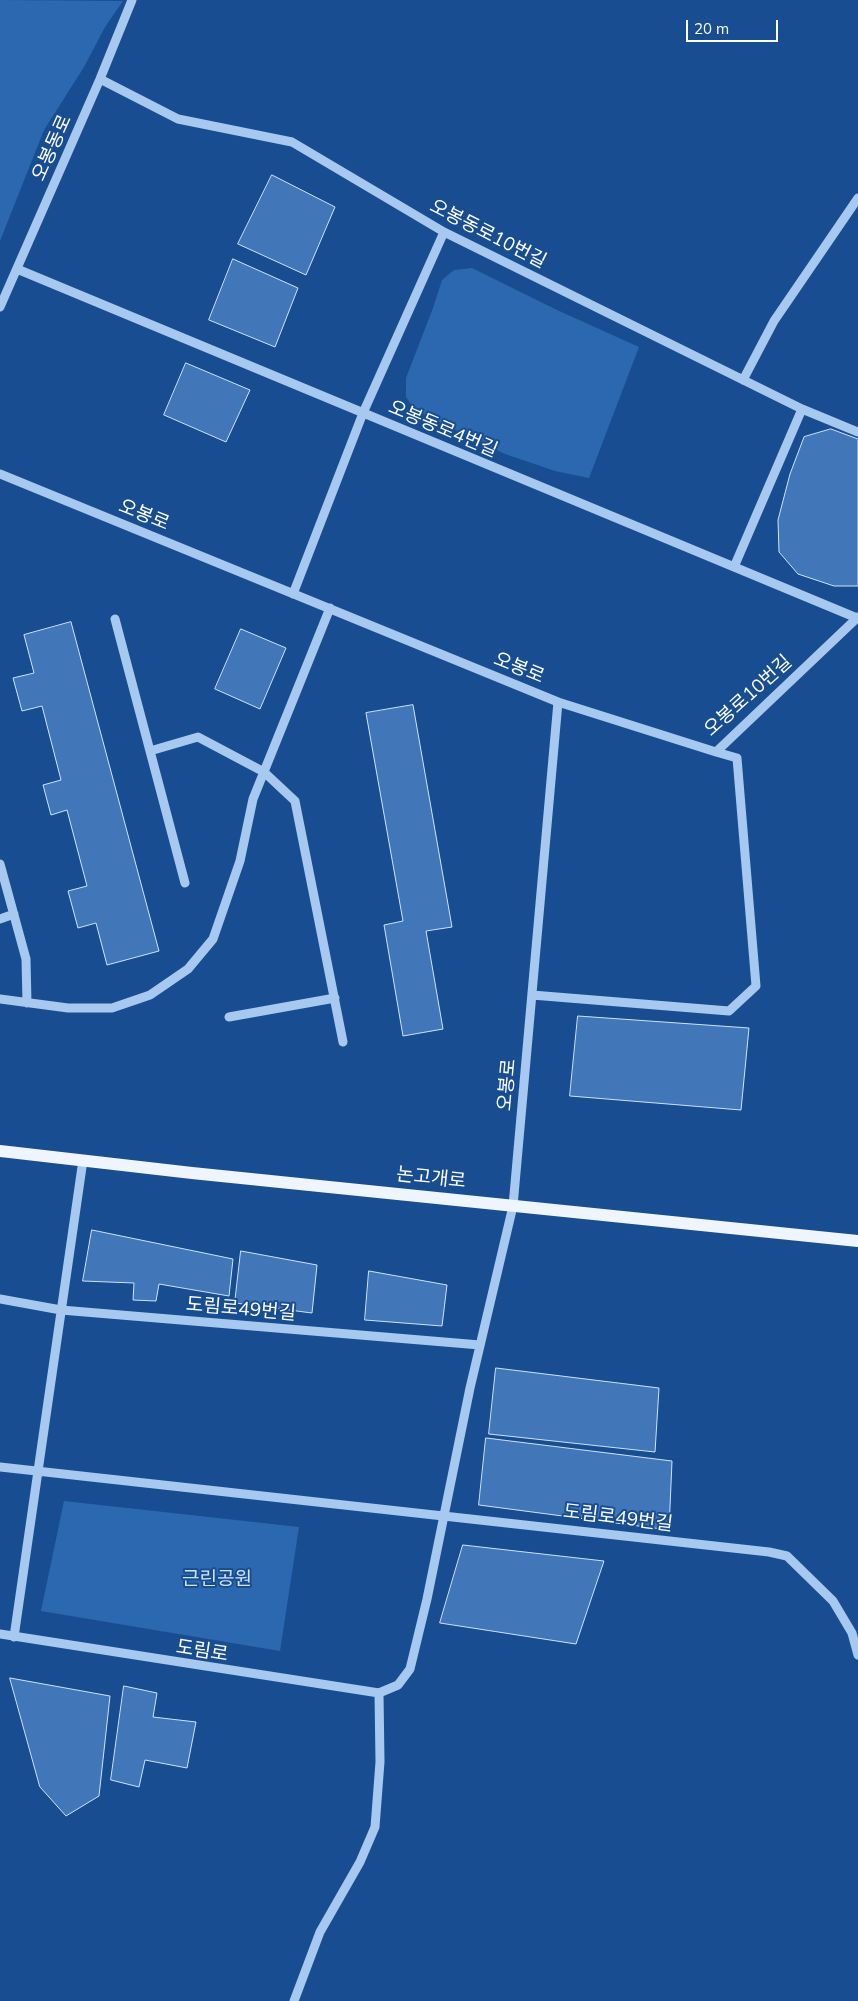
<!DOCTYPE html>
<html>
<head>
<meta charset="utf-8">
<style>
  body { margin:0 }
  #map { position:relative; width:858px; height:2001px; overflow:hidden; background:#184e91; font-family:Mulish,sans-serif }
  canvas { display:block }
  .scale { position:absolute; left:686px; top:20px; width:92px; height:22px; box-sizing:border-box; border:2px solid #fff; border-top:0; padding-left:6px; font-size:15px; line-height:18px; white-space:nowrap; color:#fff; -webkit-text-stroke:4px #184e91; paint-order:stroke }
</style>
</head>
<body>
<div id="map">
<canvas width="858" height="2001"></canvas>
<div class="scale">20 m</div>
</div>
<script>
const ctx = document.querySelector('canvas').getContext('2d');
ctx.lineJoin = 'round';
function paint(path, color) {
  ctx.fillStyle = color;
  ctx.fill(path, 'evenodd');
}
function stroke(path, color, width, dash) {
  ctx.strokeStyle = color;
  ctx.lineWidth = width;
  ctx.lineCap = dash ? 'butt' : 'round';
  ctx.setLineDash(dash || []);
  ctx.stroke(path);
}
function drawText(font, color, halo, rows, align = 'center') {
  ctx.font = font + ' Mulish,"Noto Sans KR",sans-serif';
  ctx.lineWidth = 4;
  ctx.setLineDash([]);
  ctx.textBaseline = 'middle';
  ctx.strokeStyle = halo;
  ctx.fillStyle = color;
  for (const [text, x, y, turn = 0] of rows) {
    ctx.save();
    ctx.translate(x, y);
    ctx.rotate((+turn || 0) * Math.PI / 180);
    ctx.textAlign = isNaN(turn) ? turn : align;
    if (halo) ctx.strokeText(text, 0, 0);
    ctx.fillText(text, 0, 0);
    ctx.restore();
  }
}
const green = new Path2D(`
  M0 0 123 1 105 27 84 67 44 130 0 241Z
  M472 268 557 310 639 347 589 478 555 471 505 454 415 410 406 397V378L433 308 442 280 454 270Z
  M64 1501 299 1527 280 1651 41 1611Z`);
const building = new Path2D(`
  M272 175 335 207 306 275 238 244Z
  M233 259 298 288 275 347 209 320Z
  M186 363 250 390 226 442 164 415Z
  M831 429 858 439V586H834L798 574 779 552 778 520 790 474 804 437Z
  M71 622 159 951 107 965 96 923 78 928 68 891 87 886 67 810 51 815 43 785 61 780 42 706 22 711 13 678 34 673 24 635Z
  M241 629 286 648 260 709 215 689Z
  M413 705 452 927 426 931 443 1029 403 1036 384 925 403 921 366 713Z
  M578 1016 749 1028 741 1110 570 1096Z
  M92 1230 233 1259 229 1296 159 1284 156 1301 133 1300 134 1283 83 1281Z
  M241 1251 317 1265 312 1313 235 1303Z
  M369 1271 447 1285 442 1326 365 1320Z
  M496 1368 659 1388 655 1452 489 1434Z
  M486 1438 672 1461 669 1530 479 1505Z
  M463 1545 604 1561 576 1644 440 1623Z
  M10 1678 110 1696 99 1796 66 1816 40 1787Z
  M124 1686 157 1693 153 1717 196 1722 187 1768 145 1760 139 1787 111 1780Z`);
const minor = new Path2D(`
  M100 79 178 119 292 142 444 232 802 409 858 432
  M17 269 857 618
  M0 307 100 79 132 0
  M743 380 774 321 858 198
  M0 474 558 702 513 1206 470 1388 427 1599 410 1669 398 1685 379 1693 0 1634
  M734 567 802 409
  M293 594 363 413 444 232
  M115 619 185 883
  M558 702 716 752 858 617
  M150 751 198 737 264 772 295 801 343 1042
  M0 864 26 959 27 1003
  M0 919 14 914
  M532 995 729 1011 756 986 737 758 716 752
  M0 999 68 1008H112L150 995 188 969 213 939 240 861 253 799 330 608
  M229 1017 335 998
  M0 1299 61 1310 480 1345
  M0 1467 769 1552 787 1556 833 1601 852 1633 858 1655
  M14 1637 83 1160
  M294 2001 320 1932 360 1862 375 1827 380 1762 379 1693`);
const major = new Path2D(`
  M0 1151 192 1173 858 1241`);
const streetNames = [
  ["오봉동로",52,148,-66],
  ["오봉동로10번길",488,234,27],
  ["오봉동로4번길",443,429,23],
  ["오봉로",144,515,22],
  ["오봉로",519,668,22],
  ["오봉로10번길",748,696,-42],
  ["오봉로",507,1085,-85],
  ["논고개로",431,1178,6],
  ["도림로49번길",241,1309,5],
  ["도림로49번길",618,1518,7],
  ["도림로",202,1651,9]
];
const parkNames = [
  ["근린공원",217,1579]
];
paint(green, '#2b68af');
paint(building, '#4177b9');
stroke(building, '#cde2fb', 1);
stroke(minor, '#a7c8ef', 9);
stroke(major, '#eff5ff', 12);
drawText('19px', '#fff', '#184e91', streetNames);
drawText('19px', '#cde2fb', '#184e91', parkNames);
</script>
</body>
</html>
